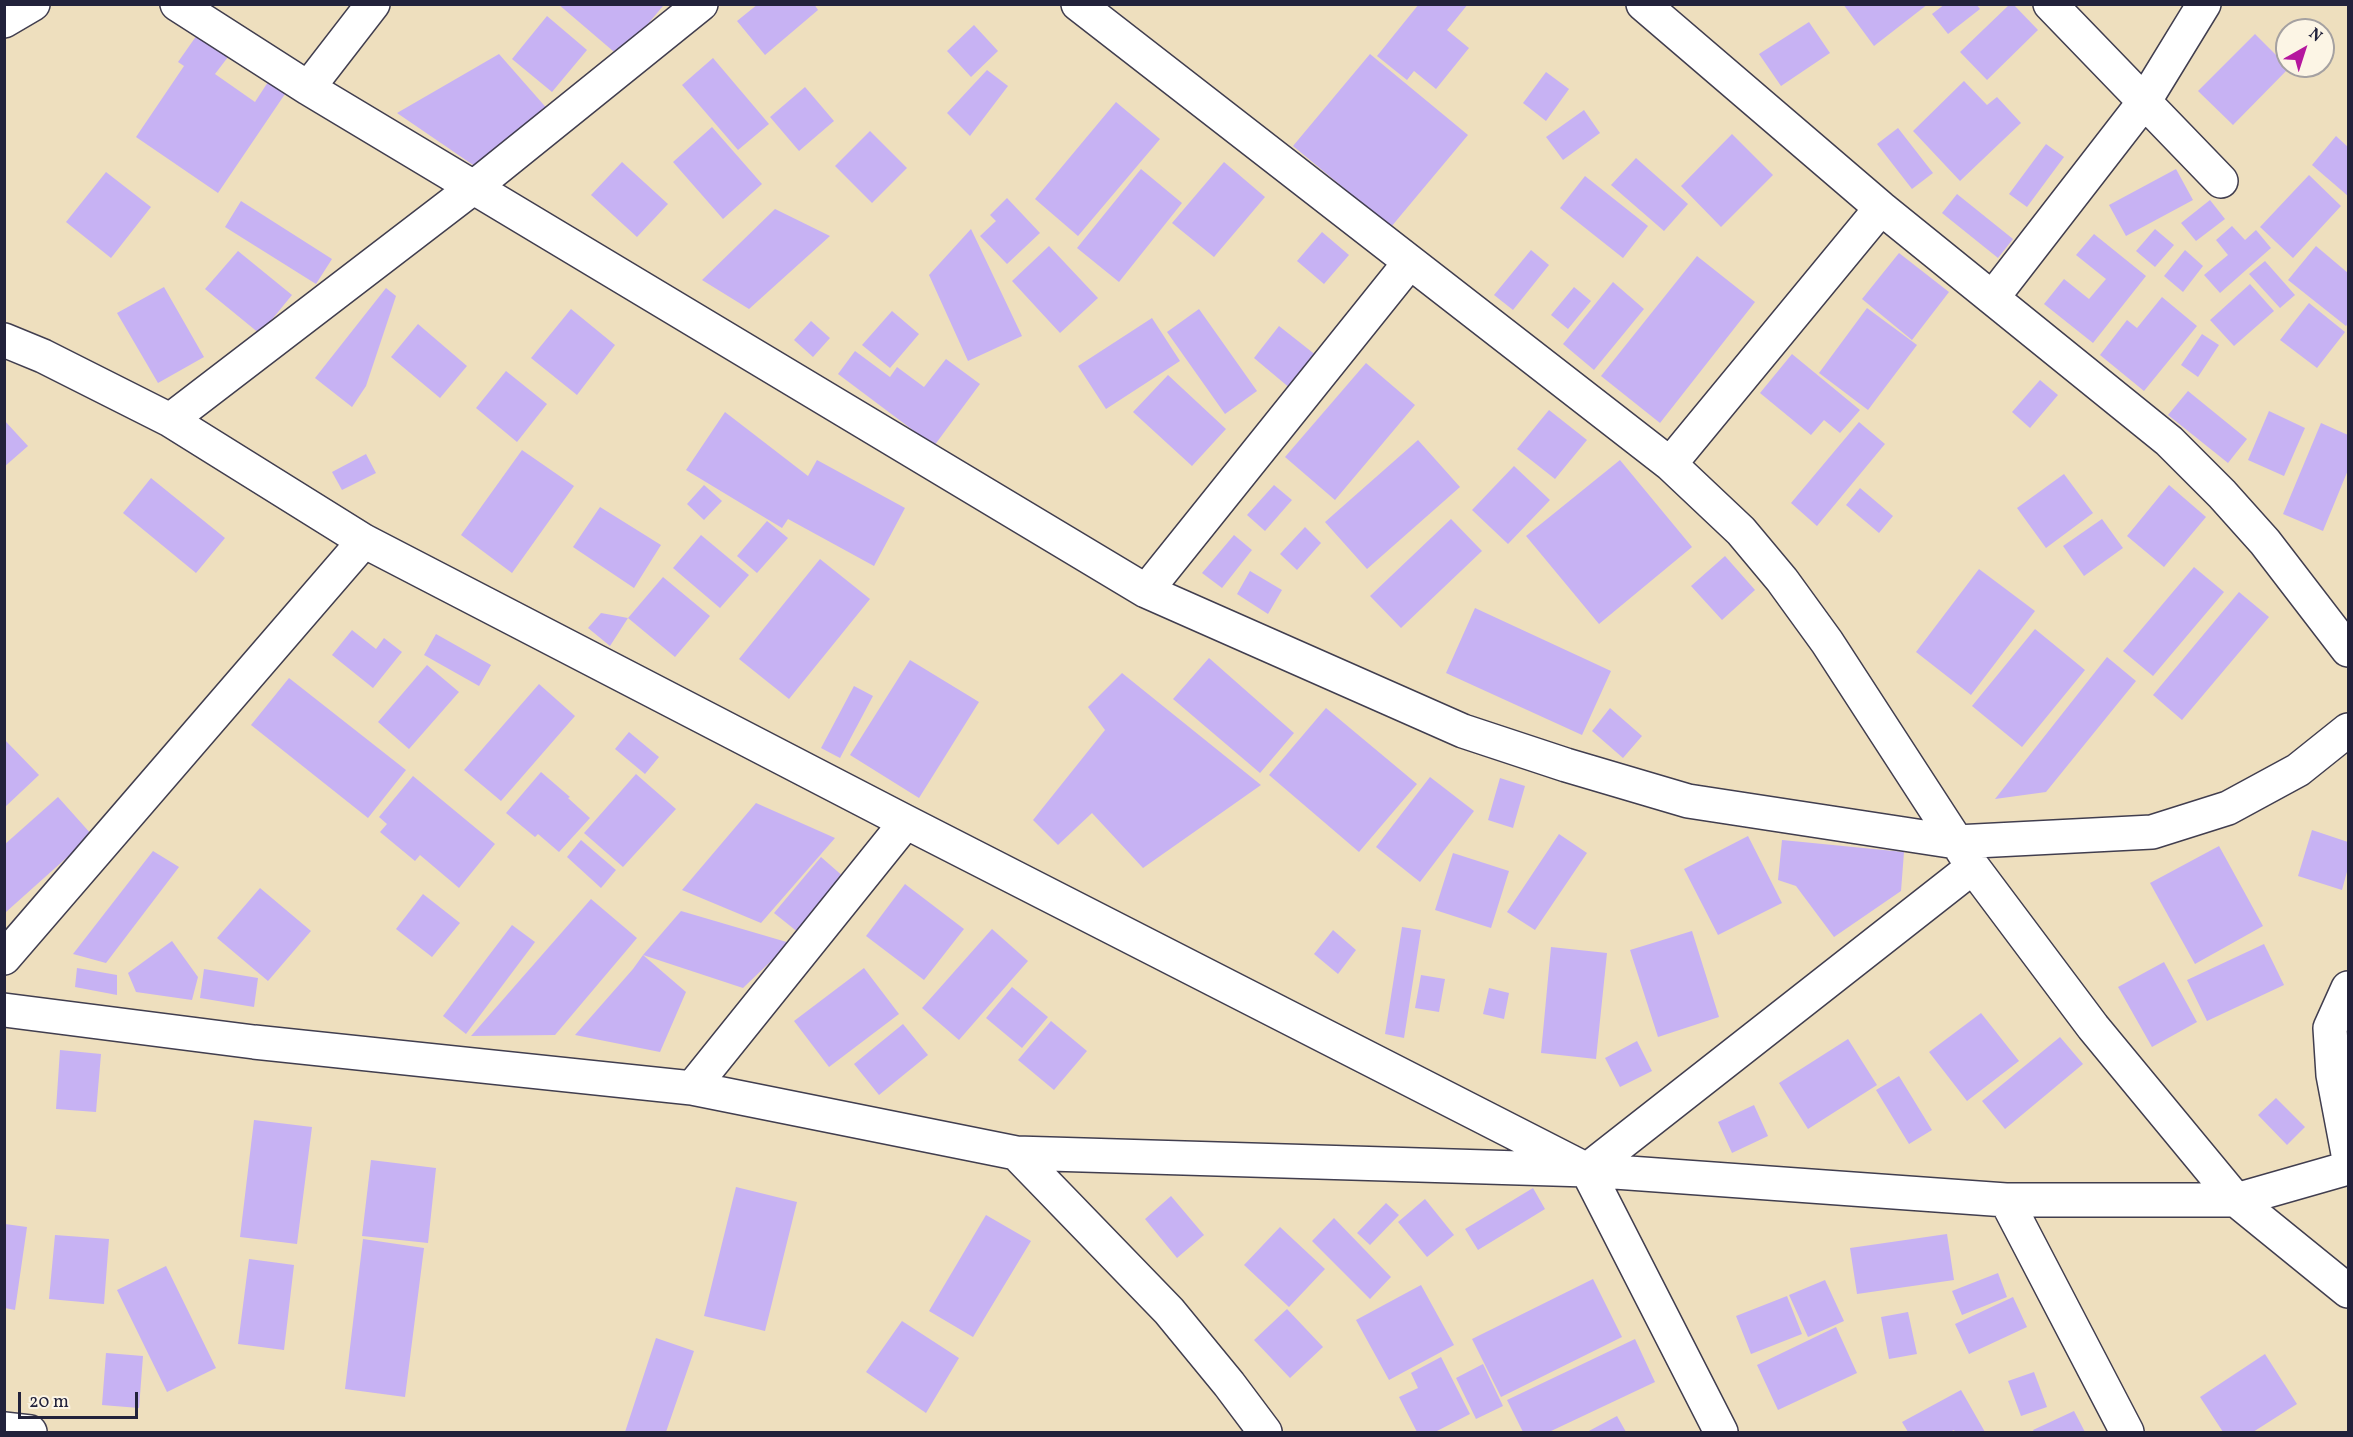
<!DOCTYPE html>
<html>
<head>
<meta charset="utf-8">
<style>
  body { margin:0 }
  #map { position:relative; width:2353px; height:1437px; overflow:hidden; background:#eedfbe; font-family:Vollkorn,serif }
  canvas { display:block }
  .frame { position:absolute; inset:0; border:6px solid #22223b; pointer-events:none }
  .north { position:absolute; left:2275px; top:18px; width:60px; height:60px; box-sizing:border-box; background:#fcf5e5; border:2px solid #a5a1a1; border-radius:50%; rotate:39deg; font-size:16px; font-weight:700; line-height:24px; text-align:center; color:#22223b }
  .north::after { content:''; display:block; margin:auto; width:21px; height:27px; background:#b5179e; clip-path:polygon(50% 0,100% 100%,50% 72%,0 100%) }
  .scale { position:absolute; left:18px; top:1392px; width:120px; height:27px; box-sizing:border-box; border:3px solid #22223b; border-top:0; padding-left:8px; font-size:18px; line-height:21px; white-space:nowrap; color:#22223b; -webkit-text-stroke:4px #fcf5e5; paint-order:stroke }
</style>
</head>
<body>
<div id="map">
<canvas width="2353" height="1437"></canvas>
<div class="frame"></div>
<div class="north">N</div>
<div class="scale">20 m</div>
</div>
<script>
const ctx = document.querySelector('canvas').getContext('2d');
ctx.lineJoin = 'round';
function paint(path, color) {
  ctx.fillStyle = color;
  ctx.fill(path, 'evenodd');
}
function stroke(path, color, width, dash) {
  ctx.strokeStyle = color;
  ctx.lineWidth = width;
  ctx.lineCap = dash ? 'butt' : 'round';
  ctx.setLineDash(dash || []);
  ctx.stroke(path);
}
const building = new Path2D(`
  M558 4H661L663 6 620 57Z
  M758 4H814L818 10 765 55 737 21Z
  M1419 4H1468L1447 30 1469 48 1436 89 1414 71 1407 80 1377 56Z
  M1843 4H1928L1874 46Z
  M1945 4H1976L1980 9 1948 34 1932 14Z
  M2010 4H2013L2038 30 1987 80 1960 52Z
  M547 16 587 50 552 92 512 59Z
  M1809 22 1830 53 1781 86 1759 54Z
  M974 25 998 51 971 77 947 51Z
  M2255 34 2289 68 2233 125 2198 91Z
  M197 35 228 57 215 74 255 102 268 82 285 94 218 193 136 137 184 66 178 62Z
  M499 54 550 112 476 167 397 113Z
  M1370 54 1468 135 1391 227 1293 146Z
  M713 58 769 124 738 150 682 85Z
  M987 70 1008 86 970 136 947 113Z
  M1546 72 1569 89 1546 121 1523 103Z
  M1964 81 1987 105 1997 97 2021 123 1960 181 1913 131Z
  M805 87 834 121 799 151 770 117Z
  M1116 102 1160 139 1078 236 1035 199Z
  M1584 110 1600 133 1563 160 1546 137Z
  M712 127 762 184 723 219 673 162Z
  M1898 128 1933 173 1912 189 1877 144Z
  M870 131 907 168 872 203 835 166Z
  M1732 134 1773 175 1721 227 1681 186Z
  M2336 136 2348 147V196L2312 165Z
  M2046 144 2064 157 2027 207 2009 194Z
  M1636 158 1688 204 1664 231 1611 185Z
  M622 162 668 204 637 237 591 195Z
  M1224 162 1265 197 1214 257 1172 223Z
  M1141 169 1182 203 1119 282 1077 248Z
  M2176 169 2193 200 2126 236 2109 205Z
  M106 172 151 207 111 258 66 222Z
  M2309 175 2341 206 2293 258 2260 227Z
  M1585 176 1648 226 1623 258 1560 208Z
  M1957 194 2013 239 1998 258 1942 213Z
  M1007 198 1040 233 1007 264 980 236 996 221 990 215Z
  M2210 200 2225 219 2196 241 2181 223Z
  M241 201 332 259 316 284 225 227Z
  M775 209 830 236 749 309 702 280Z
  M2232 226 2245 240 2256 230 2271 248 2220 293 2204 275 2228 255 2216 240Z
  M971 229 1022 336 968 361 929 275Z
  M2155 229 2174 245 2155 267 2136 251Z
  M1322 232 1349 255 1324 284 1297 261Z
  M2094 234 2146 276 2093 343 2044 304 2064 279 2089 299 2106 279 2076 255Z
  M1049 246 1098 298 1060 333 1012 281Z
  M2316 246 2348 273V323L2346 326 2288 280Z
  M1531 250 1549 265 1513 310 1494 295Z
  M2185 250 2203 266 2183 292 2164 276Z
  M238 251 292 295 260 334 205 289Z
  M1899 253 1949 292 1912 340 1862 299Z
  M1697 256 1755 302 1660 423 1601 376Z
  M2265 261 2295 295 2280 308 2249 274Z
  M1613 282 1644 309 1594 370 1563 344Z
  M2250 284 2274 311 2234 346 2210 320Z
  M164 287 204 357 158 383 117 313Z
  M1574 287 1591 301 1568 329 1551 315Z
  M386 288 396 296 366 386 352 407 315 378Z
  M2162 297 2197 326 2144 391 2100 355 2127 320 2137 328Z
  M2309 303 2345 332 2317 368 2280 340Z
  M1867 308 1917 345 1868 410 1819 373Z
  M571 309 615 345 577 395 531 358Z
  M1199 309 1257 391 1225 414 1167 332Z
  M892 311 919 334 890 368 862 345Z
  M1152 318 1180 361 1106 409 1078 366Z
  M811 321 830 338 813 357 794 340Z
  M418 324 467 366 440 398 391 357Z
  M1279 326 1317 356 1291 389 1254 358Z
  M2202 334 2219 345 2198 377 2181 365Z
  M855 351 890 377 897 367 924 387 946 359 980 384 934 446 838 374Z
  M1792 354 1860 410 1840 433 1824 420 1811 435 1760 393Z
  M1366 363 1415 405 1335 500 1285 457Z
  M506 371 547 404 517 442 476 408Z
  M1168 375 1226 429 1192 466 1133 412Z
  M2040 380 2058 395 2030 428 2012 412Z
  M2188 391 2247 439 2228 463 2168 415Z
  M1549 410 1587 440 1555 479 1517 449Z
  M2269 411 2305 428 2284 476 2248 460Z
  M725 412 808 476 817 460 905 508 874 566 788 519 782 528 686 470Z
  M4 420 28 446 4 467Z
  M1859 422 1885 444 1817 526 1791 503Z
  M2321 423 2348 435V470L2323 531 2283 514Z
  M1418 440 1460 487 1367 569 1325 522Z
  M522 450 574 486 512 573 461 535Z
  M366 454 376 473 342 490 332 472Z
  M1620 460 1692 547 1599 624 1526 536Z
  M1514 466 1550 500 1508 544 1472 510Z
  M2064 474 2093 513 2046 548 2017 508Z
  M151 478 225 538 196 573 123 513Z
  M704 485 722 501 704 520 687 504Z
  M1274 485 1292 500 1265 531 1247 515Z
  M2169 485 2206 517 2164 567 2127 536Z
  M1860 488 1893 516 1879 533 1846 505Z
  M600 507 661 545 634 588 573 547Z
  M1451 519 1482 551 1401 628 1370 596Z
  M2102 519 2123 548 2084 576 2063 546Z
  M767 521 788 538 757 573 737 556Z
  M1305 527 1321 543 1297 570 1280 554Z
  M701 535 749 575 720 608 673 568Z
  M1234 535 1252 550 1222 588 1202 573Z
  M1725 556 1755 590 1722 620 1691 586Z
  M820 559 870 599 789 699 739 659Z
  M2194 567 2224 592 2153 676 2123 651Z
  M1979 569 2035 611 1971 695 1916 652Z
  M1250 571 1282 590 1268 614 1237 594Z
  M663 577 710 616 675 657 628 618Z
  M2239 592 2269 617 2182 720 2153 695Z
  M1475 608 1611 671 1582 735 1446 673Z
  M601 613 628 618 610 646 588 628Z
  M2035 629 2085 670 2022 747 1972 706Z
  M352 630 376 649 384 638 402 652 373 688 332 655Z
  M436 634 491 665 479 686 424 655Z
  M2107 657 2136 681 2046 792 1995 799Z
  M1209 658 1294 733 1260 773 1173 699Z
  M910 660 979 702 919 798 850 755Z
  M427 665 459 692 409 749 378 722Z
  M1122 673 1261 785 1143 868 1092 813 1058 845 1033 820 1105 730 1088 707Z
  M289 678 406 770 368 818 251 725Z
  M539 684 575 716 501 801 464 770Z
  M854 686 873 696 840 758 821 748Z
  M1326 708 1417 784 1359 852 1269 775Z
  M1610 708 1642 736 1623 758 1592 731Z
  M629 732 659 757 645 774 615 749Z
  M4 739 39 775 4 808Z
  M541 772 570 797 568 798 590 818 559 852 538 834 535 837 506 813Z
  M636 774 676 809 623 867 584 833Z
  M413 776 495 844 459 888 420 855 415 861 380 832 387 824 379 817Z
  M1430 777 1474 811 1420 882 1376 847Z
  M1500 778 1525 786 1513 828 1488 820Z
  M58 797 92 835 6 912 4 845Z
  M756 803 835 838 761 923 682 890Z
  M2312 830 2348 842V868L2342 890 2298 876Z
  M1559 834 1587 853 1535 930 1507 912Z
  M1748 836 1782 903 1718 935 1684 869Z
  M581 840 616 870 601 888 567 857Z
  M1782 840 1904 852 1901 891 1834 937 1796 886 1778 880Z
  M2219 846 2263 926 2195 964 2150 883Z
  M153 851 179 867 106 963 73 954Z
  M1453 853 1509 871 1491 928 1435 910Z
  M821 857 845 878 799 933 774 913Z
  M905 884 964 929 924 980 866 936Z
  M260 888 311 931 268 981 217 938Z
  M423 894 460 923 432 957 396 929Z
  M591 899 637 938 555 1035 471 1036Z
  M681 911 790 943 743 988 643 955Z
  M512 925 535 942 466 1034 443 1016Z
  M1402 927 1421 930 1404 1038 1385 1034Z
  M992 929 1028 961 959 1040 922 1008Z
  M1333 930 1356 950 1338 974 1314 954Z
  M1692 931 1719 1017 1658 1037 1630 950Z
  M172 941 198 977 192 1000 136 992 128 973Z
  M2264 944 2284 985 2207 1021 2187 980Z
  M1551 947 1607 953 1596 1059 1541 1053Z
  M643 955 686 992 660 1052 575 1035 633 969Z
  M2164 962 2197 1022 2152 1047 2118 987Z
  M77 968 117 975V995L75 987Z
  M864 968 899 1014 829 1067 794 1021Z
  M204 969 258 978 254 1007 200 998Z
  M1421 975 1445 979 1439 1012 1415 1008Z
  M1012 987 1048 1017 1022 1048 986 1018Z
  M1489 988 1509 993 1504 1019 1483 1014Z
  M1981 1013 2019 1061 1967 1101 1929 1052Z
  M1051 1021 1087 1051 1054 1090 1018 1060Z
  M903 1024 928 1055 879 1095 854 1064Z
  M2060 1037 2083 1064 2005 1129 1982 1101Z
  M1848 1039 1877 1085 1808 1129 1779 1083Z
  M1637 1041 1652 1071 1620 1087 1605 1058Z
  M60 1050 101 1054 96 1112 56 1109Z
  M1899 1076 1932 1130 1909 1144 1876 1090Z
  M2276 1098 2305 1127 2287 1145 2258 1115Z
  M1754 1105 1768 1136 1732 1153 1718 1122Z
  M254 1120 312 1127 297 1244 240 1237Z
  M371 1160 436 1168 428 1243 362 1236Z
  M736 1187 797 1202 765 1331 704 1316Z
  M1533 1188 1545 1209 1478 1250 1465 1229Z
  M1171 1196 1204 1235 1177 1258 1145 1219Z
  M1425 1199 1454 1235 1427 1257 1398 1222Z
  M1386 1203 1399 1215 1370 1245 1357 1233Z
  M986 1215 1031 1241 973 1337 929 1311Z
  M1334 1218 1391 1277 1370 1299 1312 1241Z
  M5 1224 27 1227 15 1310 5 1308Z
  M1280 1227 1325 1269 1289 1307 1244 1265Z
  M1947 1234 1954 1280 1857 1294 1850 1248Z
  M55 1235 109 1239 104 1304 49 1299Z
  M363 1239 424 1248 405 1397 345 1389Z
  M249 1259 294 1265 284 1350 238 1344Z
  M166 1266 216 1368 167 1392 117 1290Z
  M1998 1273 2007 1297 1962 1315 1952 1291Z
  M1593 1279 1622 1337 1501 1397 1472 1339Z
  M1825 1280 1844 1321 1808 1337 1789 1295Z
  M1421 1285 1454 1345 1389 1380 1356 1320Z
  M1787 1296 1802 1334 1751 1354 1736 1316Z
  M2013 1297 2027 1327 1969 1354 1955 1324Z
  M1287 1309 1323 1347 1290 1378 1254 1340Z
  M1908 1312 1917 1354 1889 1359 1881 1317Z
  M902 1321 959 1358 926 1413 866 1372Z
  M1836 1327 1857 1373 1778 1410 1757 1365Z
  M656 1338 694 1351 666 1432H625Z
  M1635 1339 1655 1382 1549 1432H1523L1507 1400Z
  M106 1353 143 1356 139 1408 102 1405Z
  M2265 1354 2297 1404 2253 1432H2223L2200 1397Z
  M1441 1357 1470 1414 1435 1432H1417L1399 1397 1418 1388 1411 1373Z
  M1483 1364 1503 1406 1476 1419 1456 1378Z
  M2034 1372 2047 1407 2021 1416 2008 1381Z
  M1961 1390 1985 1432H1955L1954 1430 1950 1432H1908L1902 1422Z
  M2074 1411 2085 1432H2034L2033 1430Z
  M1617 1416 1626 1432H1587Z`);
const minor = new Path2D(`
  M177 4 308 88 1146 591 1463 731 1566 765 1688 801 1956 842 2152 832 2228 808 2298 770 2348 730
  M1078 4 1670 464 1741 531 1782 580 1827 642 1973 867 2093 1027 2236 1200 2348 1291
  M1643 4 1881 208 2169 441 2222 494 2265 542 2348 650
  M2050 4 2221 181
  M4 21 33 4
  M308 88 373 4
  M1993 297 2144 102 2204 4
  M4 340 43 356 170 420 364 541 906 822 1587 1170 1721 1432
  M170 420 474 187 701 4
  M1670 464 1881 208
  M1146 591 1410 262
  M4 958 364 541
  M2348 988 2330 1028 2333 1075 2348 1154
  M4 1010 254 1042 692 1088 1016 1153 1587 1170 2006 1200H2236L2348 1168
  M692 1088 906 822
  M1016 1153 1169 1311 1229 1384 1265 1432
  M1587 1170 1973 867
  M2006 1200 2127 1432
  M4 1429 30 1432`);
paint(building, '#c7b2f3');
stroke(minor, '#413e4f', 36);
stroke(minor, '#fff', 33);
</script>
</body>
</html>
